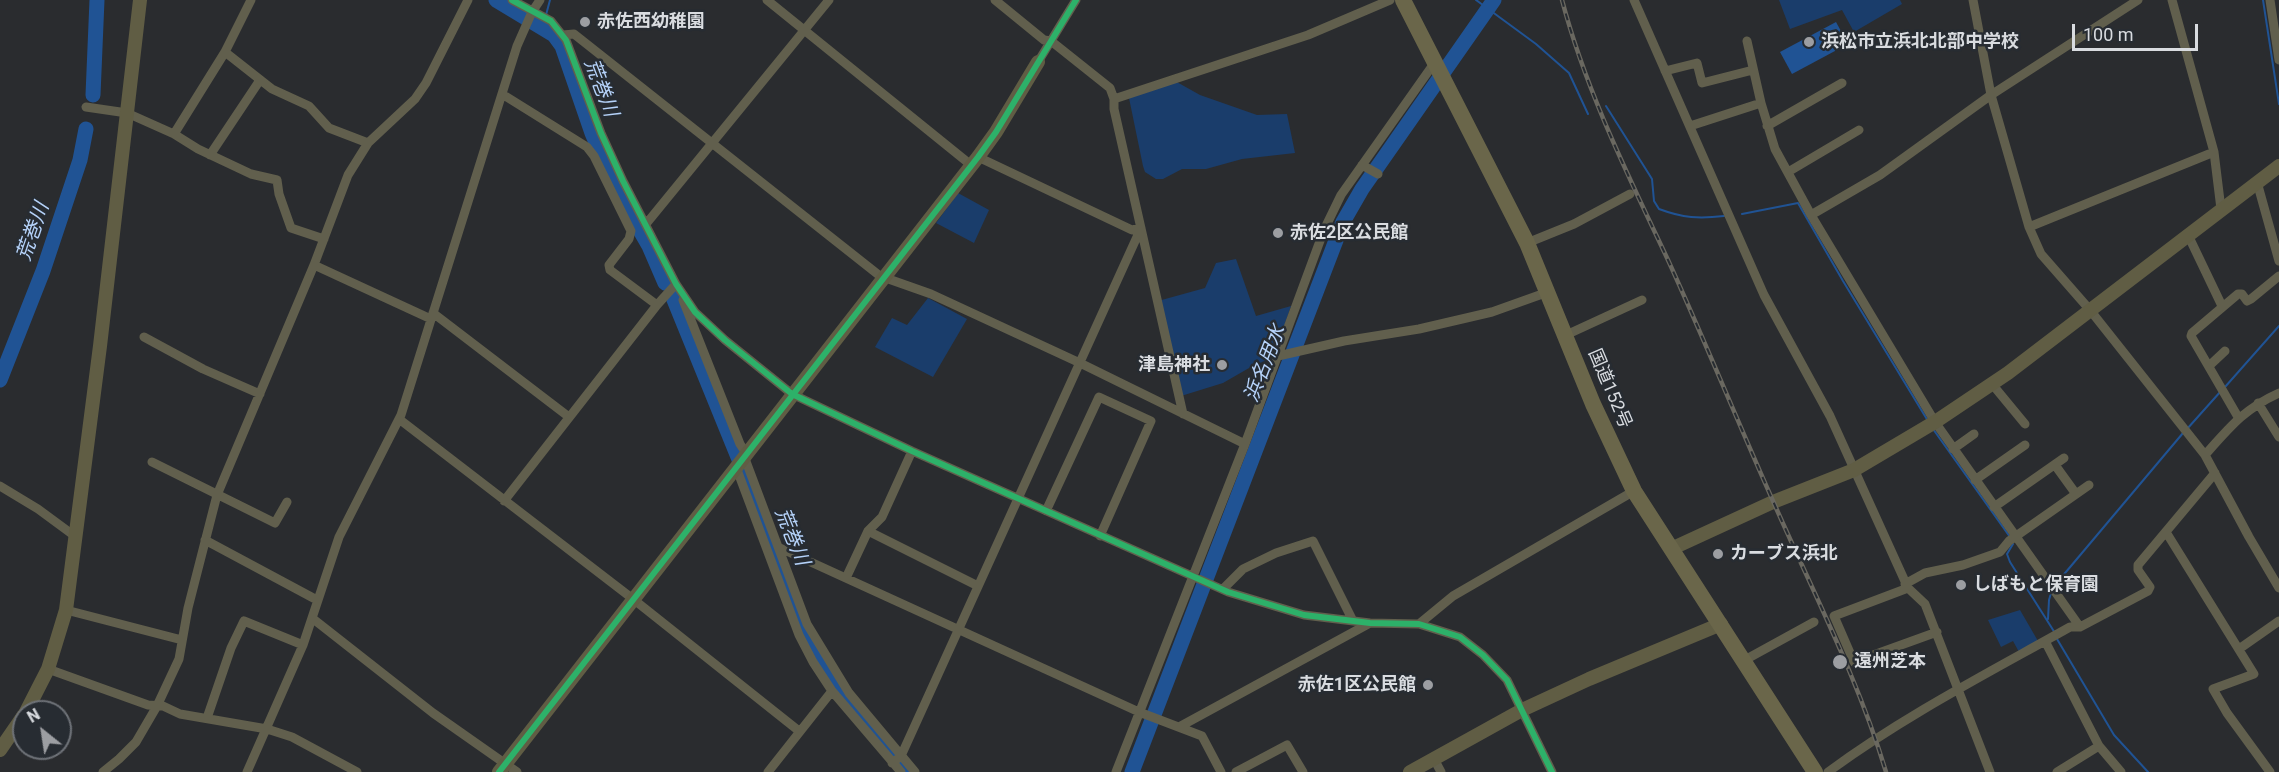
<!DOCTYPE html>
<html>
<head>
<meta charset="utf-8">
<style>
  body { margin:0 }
  #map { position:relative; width:2279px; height:772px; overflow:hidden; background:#2a2c2f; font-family:Roboto,sans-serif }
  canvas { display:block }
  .north { position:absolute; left:12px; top:700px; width:60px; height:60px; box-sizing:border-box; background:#272c32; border:2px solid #6e7278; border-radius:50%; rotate:330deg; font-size:16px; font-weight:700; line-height:24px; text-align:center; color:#d9dce0 }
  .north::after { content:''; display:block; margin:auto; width:21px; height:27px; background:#9c9ea2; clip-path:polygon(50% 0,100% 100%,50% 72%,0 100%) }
  .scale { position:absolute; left:2072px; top:24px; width:126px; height:27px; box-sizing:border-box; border:3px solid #d9dce0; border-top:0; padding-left:8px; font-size:18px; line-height:21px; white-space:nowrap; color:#d9dce0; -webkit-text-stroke:4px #272c32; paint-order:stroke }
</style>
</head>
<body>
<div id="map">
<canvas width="2279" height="772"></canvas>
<div class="north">N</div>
<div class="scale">100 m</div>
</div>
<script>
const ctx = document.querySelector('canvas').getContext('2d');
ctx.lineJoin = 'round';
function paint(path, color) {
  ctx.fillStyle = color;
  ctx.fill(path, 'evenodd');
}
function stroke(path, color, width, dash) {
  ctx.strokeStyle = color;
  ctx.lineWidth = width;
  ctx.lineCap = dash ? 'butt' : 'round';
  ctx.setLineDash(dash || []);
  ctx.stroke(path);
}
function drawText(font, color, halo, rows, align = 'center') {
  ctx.font = font + ' Roboto,"Noto Sans JP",sans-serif';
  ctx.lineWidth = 5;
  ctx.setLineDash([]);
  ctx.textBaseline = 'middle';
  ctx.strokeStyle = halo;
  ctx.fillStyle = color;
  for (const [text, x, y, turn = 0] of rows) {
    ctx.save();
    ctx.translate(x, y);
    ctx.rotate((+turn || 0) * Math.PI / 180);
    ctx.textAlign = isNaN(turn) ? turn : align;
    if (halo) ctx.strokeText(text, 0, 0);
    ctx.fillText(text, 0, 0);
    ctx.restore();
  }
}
const green = new Path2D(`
  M1779 0H1900L1902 4 1854 32 1842 10 1790 29Z
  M1175 81 1200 95 1257 115 1287 114 1295 153 1242 159 1206 169H1182L1163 179H1156L1145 172 1143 166 1129 98Z
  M958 193 989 210 974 243 936 223Z
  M1236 259 1256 316 1291 306 1273 359 1256 364 1223 383 1181 396 1158 301 1205 288 1216 263Z
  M928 298 967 319 933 377 875 347 892 318 907 325Z
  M2020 610 2038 641 2019 652 2013 641 2001 647 1988 620Z`);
const water = new Path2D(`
  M1836 22 1848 44 1792 74 1780 52Z`);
const stream = new Path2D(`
  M1476 0 1536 44 1569 73 1588 114
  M2263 0 2279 104
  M546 15 550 0
  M542 27 544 20
  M1606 106 1652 179 1654 201 1659 209C1683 218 1699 219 1724 216
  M1742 214 1798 203 1843 281 1928 421
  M2225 387 2279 326
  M1933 429 2010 537
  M2187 429 2221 391
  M2013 544 2007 554 2010 562 2055 633
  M2055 585 2183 433
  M2048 619 2049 600 2051 593
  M2057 639 2114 735 2148 772`);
const river = new Path2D(`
  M496 0 554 35 562 46 592 133 615 187 649 246 665 283
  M93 95 97 0
  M672 295 742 467 792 600 814 651 848 699 908 772
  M0 380 43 271 80 160 86 129
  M1132 772 1343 222 1362 189 1494 0`);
const street = new Path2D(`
  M251 0 225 52 272 89 309 106 329 128 368 143
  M512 0 551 21 566 40 601 133 623 181 676 284 695 312 725 340 792 394 912 451 1228 592 1304 615 1370 623 1419 624 1460 637 1483 655 1507 680 1552 772
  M767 0 971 165
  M995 0 1044 40 1051 41 1110 88 1114 99V109L1183 414
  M1634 0 1764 295 1830 416 1908 588 1925 604 1990 772
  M1973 0 1991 95 2029 227 2041 254 2090 310 2205 455 2249 537 2279 588
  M2172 0 2214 152 2221 209
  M2270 0 2279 60
  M563 35 574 34 880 276 931 294 1080 363 1245 444
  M1747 41 1761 103 1775 149 1811 215 1935 422 2080 627
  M1038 62 1076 0
  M1665 71 1697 63 1702 83 1753 70
  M502 94 587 147 594 156 631 231 629 239 609 265 610 270 657 305
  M1114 99 1308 35 1390 0
  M86 107 127 113 174 134 198 149 251 174 277 180 279 194 291 228 324 239
  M1690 126 1761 103
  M1767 126 1842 83
  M174 134 225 52
  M210 155 260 80
  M1362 165 1378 174
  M1788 172 1859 130
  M2257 182 2279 261
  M1811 215 1880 175 1991 95 2138 0
  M646 224 829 0
  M2029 227 2214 152
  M2188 235 2222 306
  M1527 243 1574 224 1630 194
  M314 265 431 319
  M683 300 740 444 746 453
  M433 313 569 417
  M1566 335 1642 300
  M144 337 203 369 260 394
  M1278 356 1344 341 1419 329 1462 319 1492 312 1548 292
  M2209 366 2225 351
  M1992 384 2025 424
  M2258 403 2279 437
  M2238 417 2191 336 2192 333 2238 294H2242L2247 301 2251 299 2279 276
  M399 419 633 599 799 731
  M1953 449 1974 434
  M2205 455C2229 428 2245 408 2279 393
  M744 456 807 624 849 693 915 772
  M152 462 275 523 287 502
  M2055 465 2076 494
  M736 467 799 635 813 662 832 691 901 772
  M1975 480 2025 445
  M0 486 38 509 76 537
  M504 501 657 305 676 284
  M1994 507 2064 458
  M1046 511 1099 397 1151 421 1100 536
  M868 531 978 586
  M2166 532 2254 674 2213 689 2227 713 2270 772
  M205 540 317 600
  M780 548 1139 712 1202 736 1221 772
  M846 578 868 531 882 517 912 451
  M1905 584 1925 573 1963 565 2000 552 2009 541 2089 485
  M1908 588 1834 616 1854 662 1937 632
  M1223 589 1243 569 1276 553 1313 541 1353 621
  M66 610 182 640
  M312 618 433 713 517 772
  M1419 624 1453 596 1634 491
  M2045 641 2099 746 2121 772
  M2239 649 2279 621
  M1743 661 1814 622
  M48 669 148 705 163 706 180 714 267 729 292 737 357 772
  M207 718 231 648 244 621 303 645
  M1179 727 1370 623
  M1434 759 1441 772
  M892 763 901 756 1141 228 1132 230 978 157
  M103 772 119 759 136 742 157 706 179 659 188 608 217 495 314 265 348 175 368 143 415 99 426 83 468 0
  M247 772 303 645 339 537 401 415 517 46 532 12 540 0
  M768 772 832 691
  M1116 772 1245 444 1324 230 1341 195 1435 62
  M1236 772 1287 745 1303 772
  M1828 772C1904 716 1988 673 2070 627H2080L2148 591 2150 587 2138 570V565L2215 473
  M2057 772 2099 746`);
const secondary = new Path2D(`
  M1673 548 1773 502 1854 470 1935 422 2008 373 2279 166
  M26 712 48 669 66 610 100 346 140 0
  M0 750 24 715
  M499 772 978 157 996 132 1038 62
  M1410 772 1522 710 1589 679 1721 624`);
const highway = new Path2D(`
  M1403 0 1527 243 1593 404 1634 491 1815 772`);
const rail = new Path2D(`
  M1562 0C1586 91 1628 175 1668 260 1704 339 1737 420 1773 501 1812 590 1858 678 1886 772`);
const cycleway = new Path2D(`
  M512 0 551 21 566 40 601 133 623 181 676 284 695 312 725 340 792 394 912 451 1228 592 1304 615 1370 623 1419 624 1460 637 1483 655 1507 680 1552 772
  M499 772 978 157 996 132 1076 0`);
const markers = [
  [585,22,6,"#9c9ea2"],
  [1809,42,6,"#9c9ea2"],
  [1278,233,6,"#9c9ea2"],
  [1222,365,6,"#9c9ea2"],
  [1718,554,6,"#9c9ea2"],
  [1961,585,6,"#9c9ea2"],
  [1840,662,8,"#9c9ea2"],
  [1428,685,6,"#9c9ea2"]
];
const poiNames = [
  ["赤佐西幼稚園",597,22],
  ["浜松市立浜北北部中学校",1821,42],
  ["赤佐2区公民館",1290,233],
  ["津島神社",1210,365,"right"],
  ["カーブス浜北",1730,554],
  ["しばもと保育園",1973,585],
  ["遠州芝本",1854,662],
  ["赤佐1区公民館",1416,685,"right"]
];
const streetNames = [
  ["国道152号",1609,389,67]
];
const waterNames = [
  ["荒巻川",600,88,69],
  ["荒巻川",34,232,-71],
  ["浜名用水",1266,364,-69],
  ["荒巻川",791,537,68]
];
paint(green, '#1a3d6b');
paint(water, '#205394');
stroke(stream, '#205394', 2);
stroke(river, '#205394', 15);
stroke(street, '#615f4d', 9);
stroke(secondary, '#605d44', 14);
stroke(highway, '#6a664a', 16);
stroke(rail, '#6a6860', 4.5);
stroke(rail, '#272c32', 2, [7]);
stroke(cycleway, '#2db169', 6);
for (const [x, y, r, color] of markers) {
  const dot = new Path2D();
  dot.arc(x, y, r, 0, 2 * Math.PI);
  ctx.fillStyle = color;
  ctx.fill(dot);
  stroke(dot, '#272c32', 2);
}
drawText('bold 18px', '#d9dce0', '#272c32', poiNames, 'left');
drawText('18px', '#d9dce0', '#272c32', streetNames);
drawText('italic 20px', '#b5d2f9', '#272c32', waterNames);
</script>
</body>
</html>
